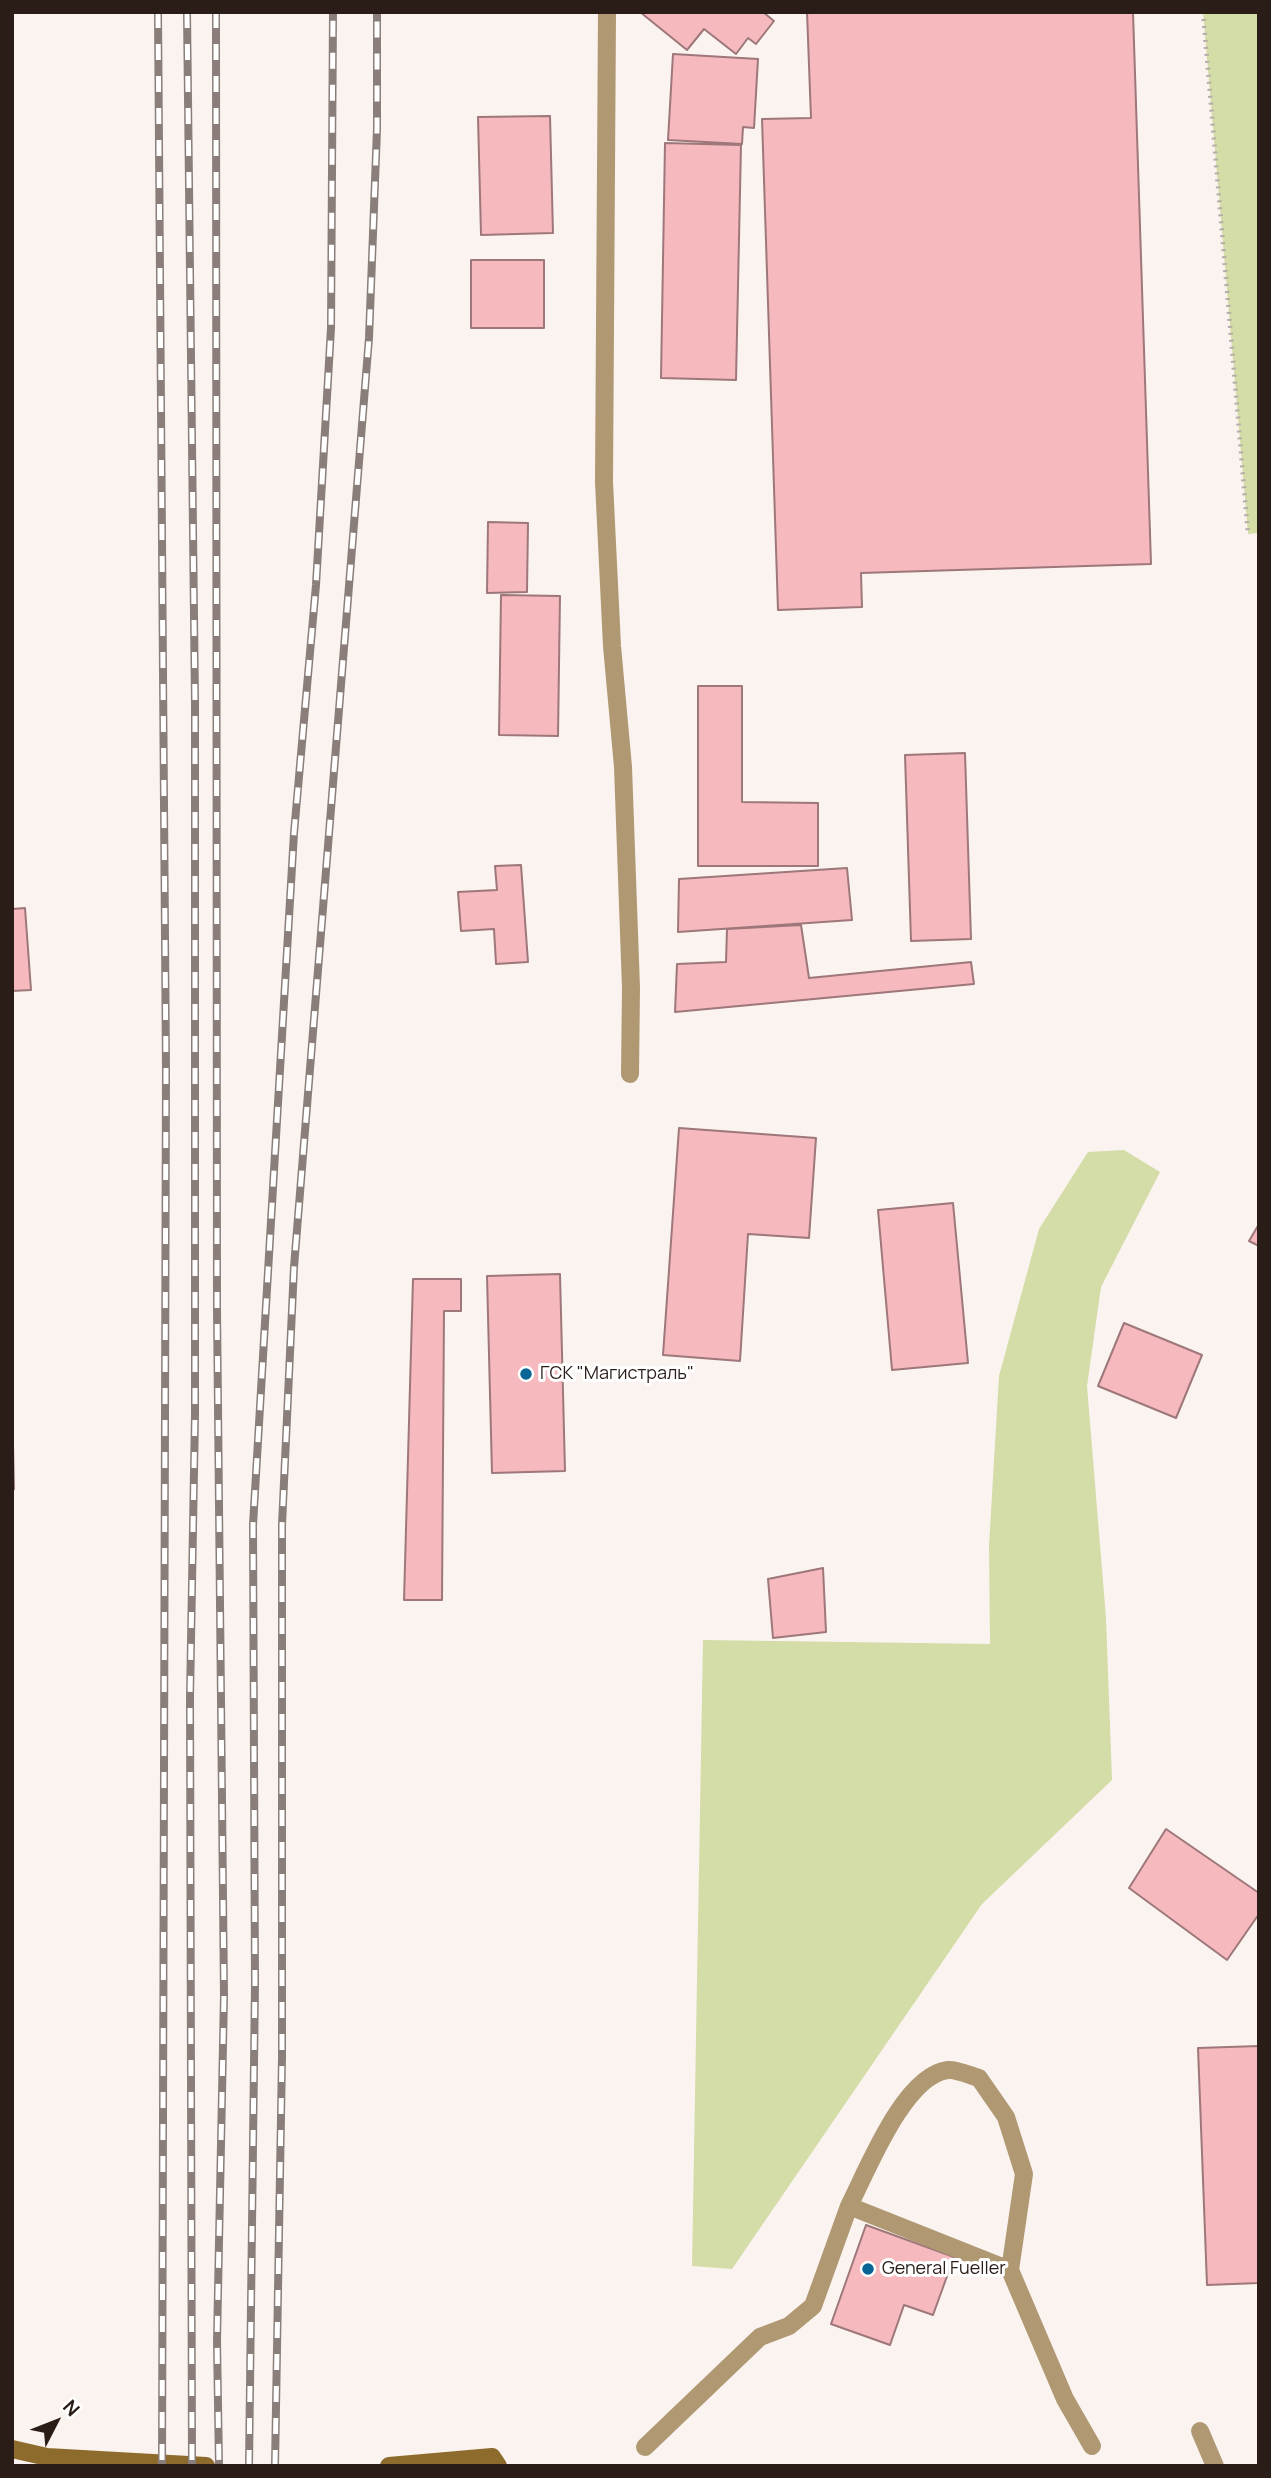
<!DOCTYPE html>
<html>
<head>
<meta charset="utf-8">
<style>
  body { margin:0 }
  #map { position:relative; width:1271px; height:2478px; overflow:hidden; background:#fbf3ef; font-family:Manrope,sans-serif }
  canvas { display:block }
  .frame { position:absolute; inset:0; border:14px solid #2a1d17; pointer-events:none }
  .north { position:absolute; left:21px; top:2387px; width:70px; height:70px; -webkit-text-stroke:5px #fff; paint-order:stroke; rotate:48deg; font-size:19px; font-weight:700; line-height:28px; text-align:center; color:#2a1d17 }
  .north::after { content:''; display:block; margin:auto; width:24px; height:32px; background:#2a1d17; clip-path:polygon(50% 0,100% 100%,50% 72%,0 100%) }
</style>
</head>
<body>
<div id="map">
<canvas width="1271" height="2478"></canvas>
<div class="frame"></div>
<div class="north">N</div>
</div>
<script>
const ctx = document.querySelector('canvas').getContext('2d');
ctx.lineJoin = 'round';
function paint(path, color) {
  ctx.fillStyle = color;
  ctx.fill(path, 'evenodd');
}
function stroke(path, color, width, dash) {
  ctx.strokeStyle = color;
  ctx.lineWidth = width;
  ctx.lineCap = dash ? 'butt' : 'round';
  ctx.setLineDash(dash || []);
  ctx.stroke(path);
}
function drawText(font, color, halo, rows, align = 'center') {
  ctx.font = font + ' Manrope,sans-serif';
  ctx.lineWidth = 6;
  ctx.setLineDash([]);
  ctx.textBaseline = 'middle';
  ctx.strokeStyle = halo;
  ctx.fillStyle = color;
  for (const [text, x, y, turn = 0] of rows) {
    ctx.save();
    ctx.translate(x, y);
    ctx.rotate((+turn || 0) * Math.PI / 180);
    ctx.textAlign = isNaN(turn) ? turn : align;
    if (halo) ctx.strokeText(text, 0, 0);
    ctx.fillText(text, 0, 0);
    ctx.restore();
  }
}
const green = new Path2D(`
  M1203 12H1259V533L1248 534Z
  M1124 1150 1160 1172 1101 1287 1087 1386 1106 1618 1112 1780 982 1904 732 2269 692 2266 703 1640 990 1644 989 1546 999 1376 1039 1229 1088 1152Z`);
const building = new Path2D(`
  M640 12H763L774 21 756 44 748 38 736 54 704 29 687 50Z
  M807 12H1133L1151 564 861 573 862 607 778 610 762 119 811 118Z
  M673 54 758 59 754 128 743 127 742 144 668 140Z
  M550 116 553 233 481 235 478 117Z
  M665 143 741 145 736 380 661 378Z
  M471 260H544V328H471Z
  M488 522 528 523 527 592 487 593Z
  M501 595 560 596 558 736 499 735Z
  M698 686H742V802L818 803V866H698Z
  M965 753 971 939 911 941 905 755Z
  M521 865 528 962 496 964 494 929 461 931 458 892 497 890 495 866Z
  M847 868 852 920 678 932 679 879Z
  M25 908 31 990 12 991V909Z
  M801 925 809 978 971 962 974 984 675 1012 677 964 726 962 727 929Z
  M679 1128 816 1138 809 1238 748 1234 740 1361 663 1355Z
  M953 1203 968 1363 892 1370 878 1210Z
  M1259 1224V1246L1249 1241Z
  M560 1274 565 1471 492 1473 487 1276Z
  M413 1279H461V1311H444L442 1600H404Z
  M1124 1323 1202 1355 1176 1418 1098 1386Z
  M12 1401 14 1489 12 1490Z
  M823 1568 826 1632 773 1638 768 1579Z
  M1166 1829 1259 1893V1914L1227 1960 1129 1888Z
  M1259 2046V2283L1207 2285 1198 2048Z
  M866 2225 954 2257 933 2315 904 2305 890 2345 831 2324Z`);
const path = new Path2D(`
  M1203 12 1248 534`);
const lane = new Path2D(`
  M607 12 604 482 612 646 623 767 631 988 630 1074
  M849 2206C867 2171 904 2075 948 2070 957 2069 971 2076 979 2078L1006 2117 1024 2174 1010 2270
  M1200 2431 1215 2466
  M645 2447 760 2337 789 2326 813 2306 849 2206 1010 2270 1065 2399 1092 2446`);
const secondary = new Path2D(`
  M12 2449 47 2457 206 2466
  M389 2466 492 2457 498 2466`);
const rail = new Path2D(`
  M158 12 166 1068 162 2466
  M187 12 195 702V1415L190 1697 192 2466
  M216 12 217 1309 224 1995 217 2341 219 2466
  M249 2466 255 1984 253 1525 294 833 316 585 331 328 333 12
  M275 2466 282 2057V1525L294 1267 369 338 377 129V12`);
const markers = [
  [526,1374,7,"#086595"],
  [868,2269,7,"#086595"]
];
const poiNames = [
  ["ГСК \"Магистраль\"",540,1374],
  ["General Fueller",882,2269]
];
paint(green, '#d4dca7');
paint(building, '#f6b9bd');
stroke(building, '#9d777a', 2);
stroke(path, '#b7ada8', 4.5, [2, 5]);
stroke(lane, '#af9872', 18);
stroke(secondary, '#8c6b2d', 18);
stroke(rail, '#897e79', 8);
stroke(rail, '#fff', 5, [16]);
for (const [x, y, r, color] of markers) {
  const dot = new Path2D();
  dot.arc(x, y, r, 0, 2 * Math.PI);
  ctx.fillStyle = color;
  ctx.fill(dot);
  stroke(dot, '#fff', 2.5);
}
drawText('18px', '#2a1d17', '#fff', poiNames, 'left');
</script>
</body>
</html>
